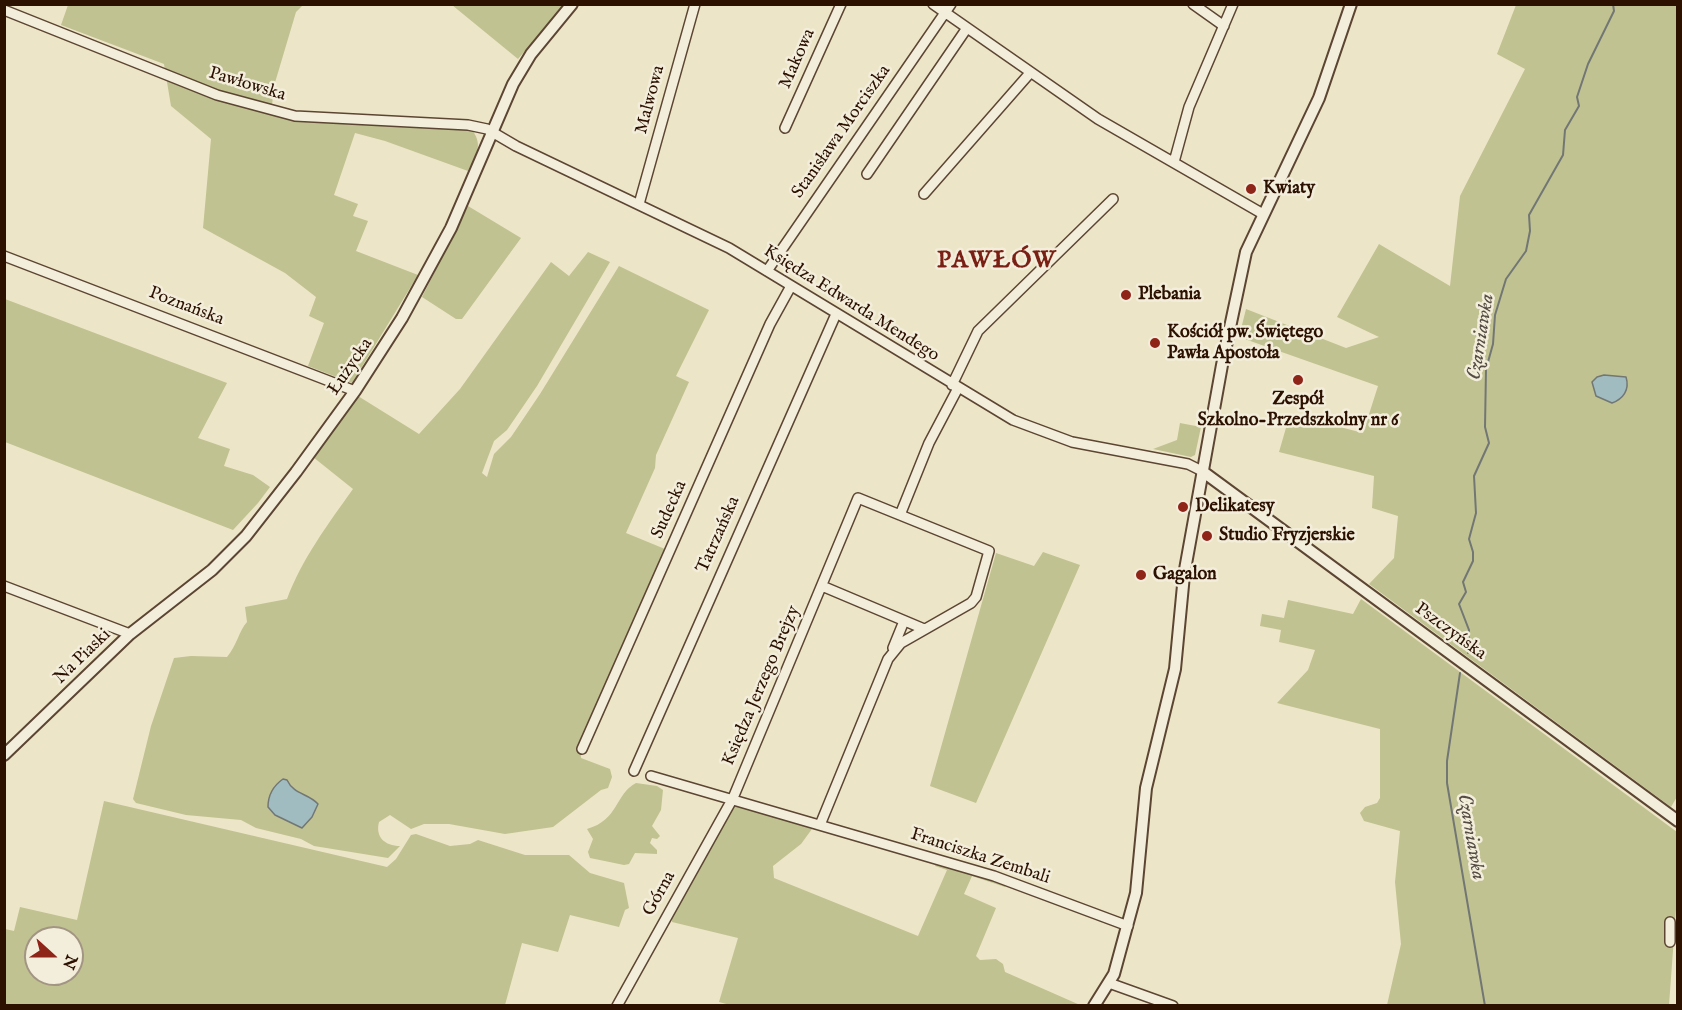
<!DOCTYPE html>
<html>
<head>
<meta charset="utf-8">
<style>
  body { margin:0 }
  #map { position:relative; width:1682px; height:1010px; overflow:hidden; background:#ede5c7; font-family:"IM FELL English",serif }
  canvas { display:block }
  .frame { position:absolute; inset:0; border:6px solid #2c1000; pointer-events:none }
  .north { position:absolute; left:24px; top:926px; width:60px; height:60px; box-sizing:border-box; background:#f3eedb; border:2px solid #a39583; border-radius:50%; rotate:111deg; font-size:16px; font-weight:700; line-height:24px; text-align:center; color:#2c1000 }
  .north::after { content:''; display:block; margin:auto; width:21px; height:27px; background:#8f2418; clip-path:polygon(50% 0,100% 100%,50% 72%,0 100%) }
</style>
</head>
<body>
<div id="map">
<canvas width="1682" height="1010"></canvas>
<div class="frame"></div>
<div class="north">N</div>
</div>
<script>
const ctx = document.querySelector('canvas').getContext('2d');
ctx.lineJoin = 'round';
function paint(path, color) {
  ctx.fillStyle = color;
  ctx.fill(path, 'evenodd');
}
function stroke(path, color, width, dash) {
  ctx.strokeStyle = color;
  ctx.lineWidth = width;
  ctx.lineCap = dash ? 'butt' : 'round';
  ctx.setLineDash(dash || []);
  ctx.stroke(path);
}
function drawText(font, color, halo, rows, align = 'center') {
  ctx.font = font + ' "IM FELL English",serif';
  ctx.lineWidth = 5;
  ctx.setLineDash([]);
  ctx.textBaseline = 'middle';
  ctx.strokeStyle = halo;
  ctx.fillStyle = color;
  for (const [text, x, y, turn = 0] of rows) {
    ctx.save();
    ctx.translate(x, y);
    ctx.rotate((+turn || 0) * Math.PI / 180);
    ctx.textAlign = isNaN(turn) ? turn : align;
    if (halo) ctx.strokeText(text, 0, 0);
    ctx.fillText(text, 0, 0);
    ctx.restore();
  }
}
const green = new Path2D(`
  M68 5H303L296 12 274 86 271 115C337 129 406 123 473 131 483 147 476 153 468 171L385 141 355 133 334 195 358 204 353 216 368 221 356 251 418 275 352 383 308 366 324 323 309 316 316 297 285 273 203 228 211 139 171 106 164 64 61 25Z
  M452 5H564L518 59Z
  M1516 5H1677L1678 795 1671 807 1369 584 1394 558 1398 516 1372 508 1374 476 1279 452 1290 414 1363 433 1378 386 1239 337 1246 309 1346 348 1379 337 1337 317 1379 244 1450 286 1460 196 1525 69 1497 54Z
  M468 206 521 238 462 319H456L422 297Z
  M588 252 610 262 537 386 507 430 494 441 482 473 487 477 494 454 511 437 540 394 619 266 709 310 676 376 689 382 656 455 655 468 626 533 665 549 580 744 581 758 610 769 612 777 608 788 601 790 553 827 505 834 449 824H424L411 829 390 815 379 822C375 837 385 846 400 846L388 858 314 846 301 839 256 828 241 820 186 815 136 803 133 799 151 726 174 658 191 656 227 657C237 645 239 631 247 622L245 607 287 599C302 559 328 524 353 489L313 457 358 396 419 434 460 389 551 262 569 276Z
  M5 299 227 383 198 438 230 449 224 466 253 475 270 487 258 503 233 530 5 442Z
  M1180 423 1201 427 1195 455 1191 457 1153 449 1177 440Z
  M1043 552 1080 565 976 803 930 786 996 553 1034 566Z
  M1361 599 1677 832V896L1669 1005H1387L1401 944 1395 882 1400 831 1364 821 1360 813 1365 807 1377 803 1380 798V729L1277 703 1308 670 1315 650 1279 642 1281 630 1260 626 1262 614 1284 618 1288 600 1353 614Z
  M636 783 657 786 663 790 661 810 652 826 660 836 657 839 652 838 650 843 657 850V854L635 853 629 864 624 865 590 858 588 852 593 839 587 829C619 820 615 794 636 783Z
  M104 801 387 867 396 859 411 835 416 834 450 846 470 844 478 840 525 855H569L590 873 624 883 629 908 625 910 619 927 570 915 558 952 522 943 505 1005H5V929L14 931 20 907 77 920ZM36 938H72V974H36Z
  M739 805 812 829 801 844 773 866 774 878 918 936 947 870 935 866 936 863 1006 884 1005 887 972 876 964 894 996 908 976 956 980 960 996 959 1003 964 1005 972 1080 1005H730L719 1002 738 938 672 922V918L732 807Z`);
const water = new Path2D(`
  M1604 375 1626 377C1630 390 1623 399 1612 403L1596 396 1592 382 1597 377Z
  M283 779 287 780C294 795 308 793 318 804L312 817 302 828 275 815 268 807C268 795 273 786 283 779Z`);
const stream = new Path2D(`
  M1468 653 1469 630 1459 604 1466 592 1463 582 1473 561V552L1469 539 1476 513 1474 476 1489 443 1485 427 1486 369 1493 344 1495 315 1506 279 1526 251 1530 231 1529 215 1563 155 1565 130 1579 106 1577 97 1588 64 1614 11 1613 4
  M1460 673 1447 761V783L1485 1006`);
const minor = new Path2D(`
  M933 4 1098 119 1263 214
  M1193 4 1224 26
  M4 10 217 95 295 116 468 125 487 129 516 146 729 248 1013 420 1072 442 1188 464 1202 471
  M785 128 841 4
  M1174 162 1189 107 1233 4
  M867 174 967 28
  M924 194 1030 73
  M639 204 695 4
  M4 256 355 391
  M767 271 951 4
  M952 385 978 331 1113 199
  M900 515 929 443 958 388
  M4 586 130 634
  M822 586 924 629
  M893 648 904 621
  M582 749 770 324 791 286
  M634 771 836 314
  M651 776 994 876 1128 926
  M1670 942V922
  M1109 983 1173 1006
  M617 1006 733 798 858 498 989 551 976 597 971 603 901 643 888 659 820 825`);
const tertiary = new Path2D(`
  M1202 471 1678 821
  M4 755 130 634 212 570 246 536 296 472 355 391 402 318 451 228 513 84 531 54 572 4
  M1094 1006 1114 974 1136 893 1146 788 1175 669 1184 575 1222 365 1246 252 1319 98 1351 4`);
const markers = [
  [1251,189,6,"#8f2418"],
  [1126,295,6,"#8f2418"],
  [1155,343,6,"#8f2418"],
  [1298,380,6,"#8f2418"],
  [1183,507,6,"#8f2418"],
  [1207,536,6,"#8f2418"],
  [1141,575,6,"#8f2418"]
];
const streetNames = [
  ["Makowa",798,59,-66],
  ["Pawłowska",247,85,17],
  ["Malwowa",651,100,-75],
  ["Stanisława Morciszka",842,132,-55],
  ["Księdza Edwarda Mendego",851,304,32],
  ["Poznańska",186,307,21],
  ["Łużycka",351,367,-56],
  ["Sudecka",670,510,-66],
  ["Tatrzańska",719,535,-66],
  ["Pszczyńska",1450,632,36],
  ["Na Piaski",83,657,-44],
  ["Księdza Jerzego Brejzy",762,686,-67],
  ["Franciszka Zembali",980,857,18],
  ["Górna",660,894,-61]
];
const poiNames = [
  ["Kwiaty",1263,189],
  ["Plebania",1138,295],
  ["Kościół pw. Świętego",1167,333],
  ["Pawła Apostoła",1167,354],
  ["Zespół",1298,400,"center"],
  ["Szkolno-Przedszkolny nr 6",1298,421,"center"],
  ["Delikatesy",1195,507],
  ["Studio Fryzjerskie",1219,536],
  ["Gagalon",1153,575]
];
const waterNames = [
  ["Czarniawka",1482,337,-81],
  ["Czarniawka",1470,837,80]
];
const districtNames = [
  ["PAWŁÓW",997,262]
];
paint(green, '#c0c291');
paint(water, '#a0bcc1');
stroke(water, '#727774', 1.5);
stroke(stream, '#727774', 2);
stroke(minor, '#5c4532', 12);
stroke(tertiary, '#5c4532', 14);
stroke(minor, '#f3eedb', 9);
stroke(tertiary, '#f3eedb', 10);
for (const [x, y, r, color] of markers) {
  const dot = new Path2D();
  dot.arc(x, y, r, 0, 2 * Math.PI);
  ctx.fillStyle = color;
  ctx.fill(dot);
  stroke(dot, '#f3eedb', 2);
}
drawText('18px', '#2c1000', '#f3eedb', streetNames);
drawText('bold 18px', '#2c1000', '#f3eedb', poiNames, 'left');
drawText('italic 20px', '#554c44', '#f3eedb', waterNames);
ctx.letterSpacing = '1.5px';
drawText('bold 24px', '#7a1f14', '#f3eedb', districtNames);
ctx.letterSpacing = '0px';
</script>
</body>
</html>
